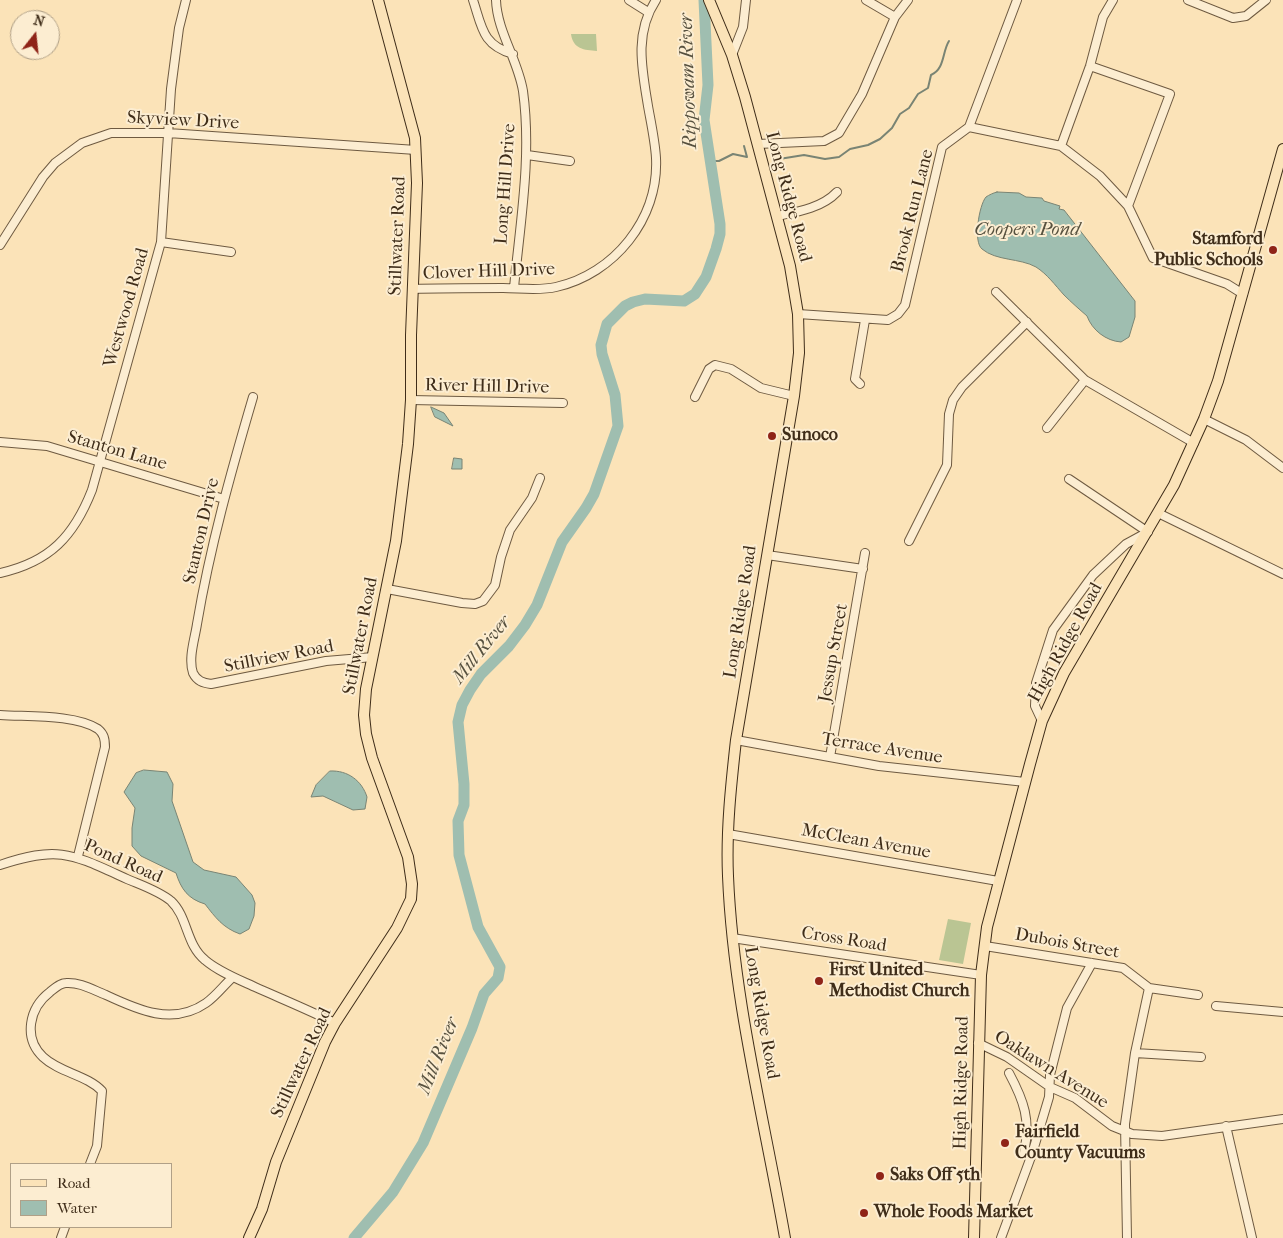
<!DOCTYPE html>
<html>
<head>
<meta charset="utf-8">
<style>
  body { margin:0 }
  #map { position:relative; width:1283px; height:1238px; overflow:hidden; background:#fbe3b8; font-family:"IM FELL French Canon",serif }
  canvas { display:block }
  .legend { position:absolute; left:10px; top:1163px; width:162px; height:65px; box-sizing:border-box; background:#fcedd1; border:1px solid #b0a087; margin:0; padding:6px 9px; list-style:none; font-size:15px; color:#3f2d19 }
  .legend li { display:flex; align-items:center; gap:10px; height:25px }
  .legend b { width:25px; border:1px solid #b0a087 }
  .north { position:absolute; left:10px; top:10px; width:50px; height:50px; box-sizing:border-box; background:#fcedd1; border:1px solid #b0a087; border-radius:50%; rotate:16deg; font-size:14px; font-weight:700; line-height:20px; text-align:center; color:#3f2d19 }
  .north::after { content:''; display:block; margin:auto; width:18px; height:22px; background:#8f2418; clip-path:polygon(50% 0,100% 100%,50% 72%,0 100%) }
</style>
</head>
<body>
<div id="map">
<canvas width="1283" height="1238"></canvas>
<ul class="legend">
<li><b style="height:6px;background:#fbe3b8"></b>Road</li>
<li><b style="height:14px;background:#9fbeb0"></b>Water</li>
</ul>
<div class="north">N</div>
</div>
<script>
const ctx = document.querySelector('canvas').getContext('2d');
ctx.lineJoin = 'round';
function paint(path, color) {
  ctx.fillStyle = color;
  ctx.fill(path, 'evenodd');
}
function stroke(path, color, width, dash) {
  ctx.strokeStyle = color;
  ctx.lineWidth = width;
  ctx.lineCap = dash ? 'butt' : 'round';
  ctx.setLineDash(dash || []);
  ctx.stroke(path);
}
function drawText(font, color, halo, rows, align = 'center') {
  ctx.font = font + ' "IM FELL French Canon",serif';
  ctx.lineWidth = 4;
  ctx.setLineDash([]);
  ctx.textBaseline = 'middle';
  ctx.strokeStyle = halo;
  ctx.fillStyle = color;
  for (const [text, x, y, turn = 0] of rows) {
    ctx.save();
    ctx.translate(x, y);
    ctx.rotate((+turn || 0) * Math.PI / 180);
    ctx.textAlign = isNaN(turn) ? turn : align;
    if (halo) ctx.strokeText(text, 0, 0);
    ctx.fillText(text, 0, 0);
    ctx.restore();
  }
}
const green = new Path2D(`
  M571 34H596L597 51C584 50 573 49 571 34Z
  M948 919 971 923 963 964 939 960Z`);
const water = new Path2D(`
  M997 192 1019 193 1026 197 1042 198 1044 201 1060 206 1059 209 1064 210 1135 301V317L1129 337 1121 342C1106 341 1092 330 1087 316 1079 309 1071 302 1064 295 1055 285 1047 274 1036 267 1020 258 996 261 982 249 973 242 979 205 986 197 989 195 993 193 997 192Z
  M431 407 444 413 453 426 435 417Z
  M454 458 462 459V469H452Z
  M144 770 167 772 173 784 172 801 193 862 204 870 236 877 252 895 255 903 254 916 249 929 240 934C223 928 215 917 205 904 188 899 181 889 176 873L141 856 132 846V828L135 808 124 792 136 773Z
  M330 771C348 770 362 781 367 797L365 809 353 810 323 796 311 797 316 785Z`);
const stream = new Path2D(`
  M773 160 804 155 825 159 839 157 850 149 868 145 880 139 892 128 900 114 909 108 918 94 928 88 931 75C945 69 942 52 949 41
  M710 161H719L733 154 747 157 744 146`);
const river = new Path2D(`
  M354 1238 393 1192 423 1143 472 1028 484 994 498 978 500 967 478 927 459 855 458 821 464 805V784L458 722 462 705 470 690 481 674 509 646 525 625 537 605 562 542 586 508 594 494 618 426 615 395 602 354 601 345 607 324 625 306 633 302 645 299 684 301 695 294 706 277 716 249 720 234V224L704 120 708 85 704 0`);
const minor = new Path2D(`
  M473 0C482 27 482 45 513 54
  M496 0C497 31 518 60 523 91 532 157 520 223 514 288
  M629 0 648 12
  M866 0 895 17
  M1188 0 1233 18 1246 16 1266 0
  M732 55 743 27 746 0
  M1090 66 1170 94 1128 206
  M969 127 1061 146 1100 176 1128 206 1153 258 1227 284 1243 294
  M758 144 824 141 839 133 862 94 895 17 908 0
  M1061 146 1090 66 1103 17 1113 0
  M527 155 570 161
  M777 216C797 212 822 208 837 192
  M161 242 231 252
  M0 245 43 177 55 163 82 143 111 133H168L416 150
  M412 289C442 288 473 288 503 288 519 288 539 291 556 287 614 274 659 219 656 158 655 141 651 123 648 106 642 69 634 33 656 0
  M996 292 1085 380 1194 443
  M798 314 888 320 898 314 905 305 942 147 969 127 1017 0
  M860 384 855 379 865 320
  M253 397C231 472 210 547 197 624 195 638 188 658 193 673 197 681 203 683 211 684L326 661 373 657
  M695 397 709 369 715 365 731 369 761 388 794 396
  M411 400 563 403
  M1204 419 1246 440 1283 468
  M1047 428 1085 380
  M0 442 47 446 224 499
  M1158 513 1283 574
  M909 541 947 465 949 414 953 400 962 387 1027 322
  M767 555 863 569
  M0 573C50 562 74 536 92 490L161 242 171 89 179 28 186 0
  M387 589 462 603 475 604 483 601 495 585 501 557 510 530 532 498 540 478
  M0 715C27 717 75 714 98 729 104 734 105 739 105 747L78 856
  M1042 721 1035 706 1036 683 1053 630 1093 575 1126 544 1148 532 1069 479
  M736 740 879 766 1025 782
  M830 757 865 553
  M728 834 998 881
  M0 865C59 845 72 854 127 879 141 885 159 891 171 901 188 917 186 945 205 960 219 972 238 979 255 987 282 999 309 1010 335 1023
  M732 938 981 975
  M985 946 1123 968 1149 988 1198 995
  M1216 1006 1283 1012
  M978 1043 1007 1057 1050 1087 1075 1098 1112 1126 1132 1134 1162 1136 1283 1119
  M1135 1053 1201 1057
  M1009 1073C1024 1101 1031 1120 1024 1153L1032 1154
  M1226 1126 1252 1238
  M90 1164 97 1146 102 1091C87 1075 60 1073 43 1057 23 1038 29 1008 50 992 55 988 60 983 66 983 80 982 93 990 106 995 138 1010 173 1026 206 1003 216 996 224 985 233 977
  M61 1238 65 1227
  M1001 1238 1032 1154 1049 1097 1050 1075 1067 1008 1092 963
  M1127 1238 1125 1124 1135 1053 1149 988`);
const major = new Path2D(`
  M709 0 732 55 745 97 790 266 798 314 799 353 794 396 736 740C731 785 726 831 728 876 733 998 764 1118 785 1238
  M249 1238 262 1209 276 1162 325 1042 335 1023 397 928 411 899 412 884 408 857 372 758 366 734 364 715 366 689 396 541 408 444 411 400V335L417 183 415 138 378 0
  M974 1238 981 975 987 927 1030 764 1042 721 1064 673 1174 485 1204 419 1218 381 1283 149`);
const markers = [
  [1273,250,5,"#8f2418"],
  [772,436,5,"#8f2418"],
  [819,981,5,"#8f2418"],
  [1005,1143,5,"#8f2418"],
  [880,1176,5,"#8f2418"],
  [864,1213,5,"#8f2418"]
];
const streetNames = [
  ["Skyview Drive",183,121,3],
  ["Long Hill Drive",506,184,-86],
  ["Long Ridge Road",788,197,75],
  ["Brook Run Lane",913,211,-76],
  ["Stillwater Road",398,236,-88],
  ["Clover Hill Drive",489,272,-2],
  ["Westwood Road",127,308,-74],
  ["River Hill Drive",487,387,1],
  ["Stanton Lane",117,451,16],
  ["Stanton Drive",202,531,-77],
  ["Long Ridge Road",741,612,-81],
  ["Stillwater Road",361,636,-79],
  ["High Ridge Road",1066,643,-61],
  ["Jessup Street",834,653,-80],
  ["Stillview Road",279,657,-11],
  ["Terrace Avenue",882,749,9],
  ["McClean Avenue",866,842,10],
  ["Pond Road",123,862,24],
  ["Cross Road",844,940,9],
  ["Dubois Street",1067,944,10],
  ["Long Ridge Road",761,1013,80],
  ["Stillwater Road",302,1063,-65],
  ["Oaklawn Avenue",1051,1070,32],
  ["High Ridge Road",962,1083,-89]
];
const poiNames = [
  ["Stamford",1263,240,"right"],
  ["Public Schools",1263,261,"right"],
  ["Sunoco",782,436],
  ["First United",829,971],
  ["Methodist Church",829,992],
  ["Fairfield",1015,1133],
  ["County Vacuums",1015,1154],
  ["Saks Off 5th",890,1176],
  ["Whole Foods Market",874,1213]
];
const waterNames = [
  ["Rippowam River",689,81,-92],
  ["Coopers Pond",1027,230],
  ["Mill River",482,650,-51],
  ["Mill River",439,1056,-68]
];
paint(green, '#bac593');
paint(water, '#9fbeb0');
stroke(water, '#798474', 1);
stroke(stream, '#798474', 2);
stroke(river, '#9fbeb0', 11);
stroke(minor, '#6e5a41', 10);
stroke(major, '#3f2d19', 12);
stroke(minor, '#fcedd1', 8);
stroke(major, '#fbe3b8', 10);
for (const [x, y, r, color] of markers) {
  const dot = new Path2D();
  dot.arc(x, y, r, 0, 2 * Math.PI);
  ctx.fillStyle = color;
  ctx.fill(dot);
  stroke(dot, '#fcedd1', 2);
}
drawText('18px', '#3f2d19', '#fcedd1', streetNames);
drawText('bold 18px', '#3f2d19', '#fcedd1', poiNames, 'left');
drawText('italic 19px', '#57513f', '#fcedd1', waterNames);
</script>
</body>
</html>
